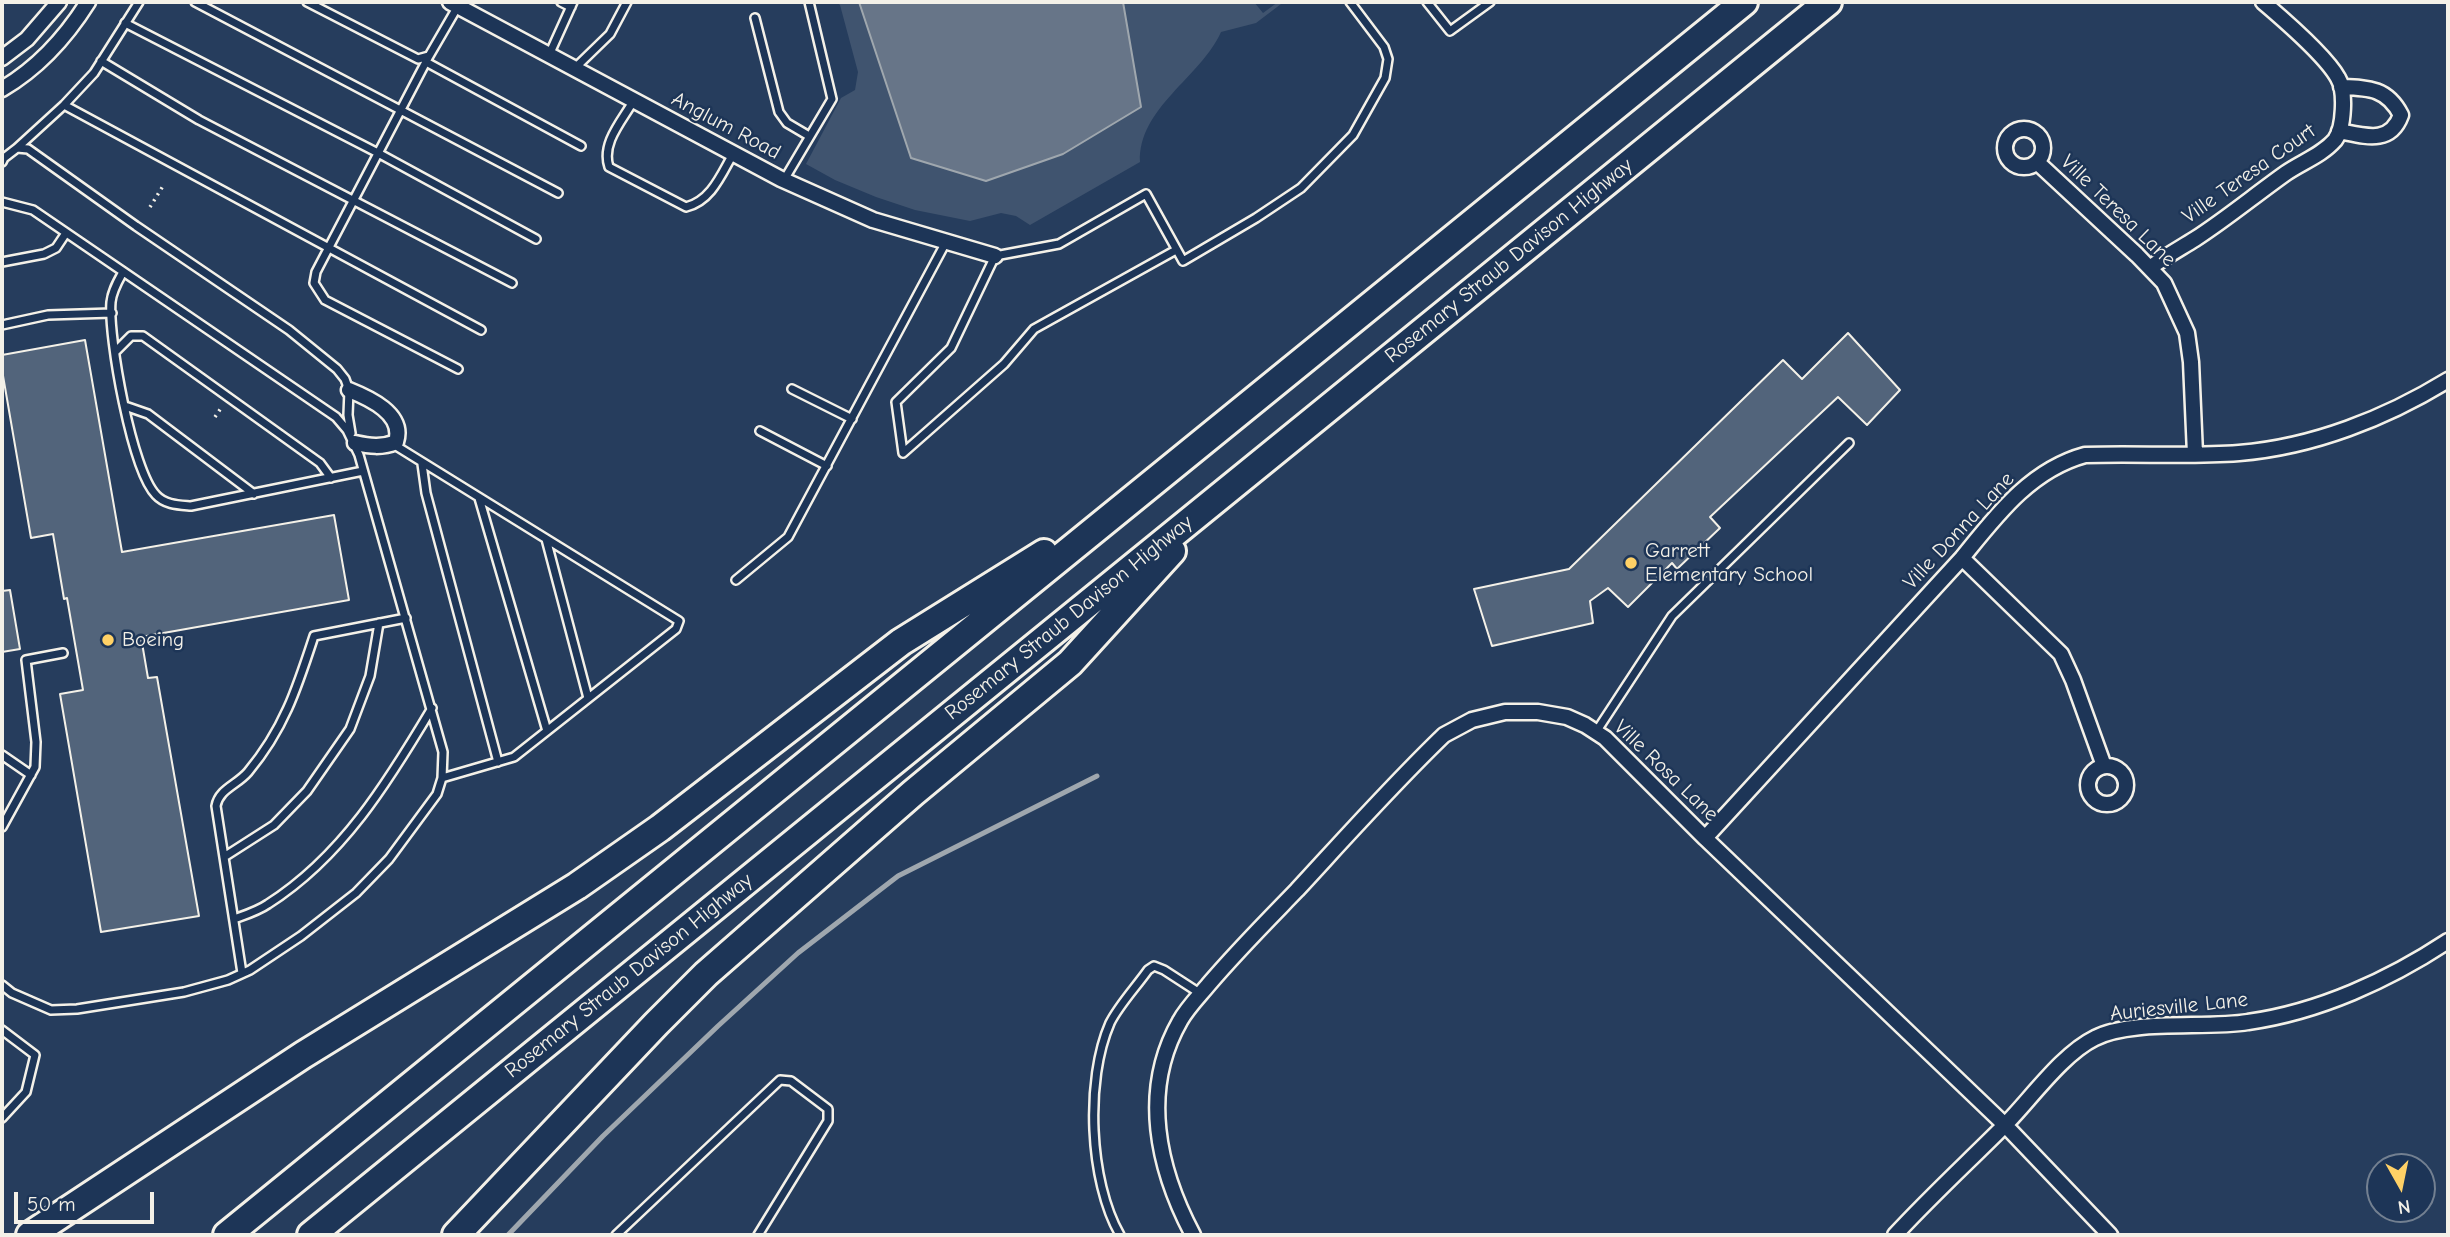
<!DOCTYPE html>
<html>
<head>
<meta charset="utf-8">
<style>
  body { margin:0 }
  #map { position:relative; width:2450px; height:1237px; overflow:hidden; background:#263d5d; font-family:"Comic Neue",sans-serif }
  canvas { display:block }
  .frame { position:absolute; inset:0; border:4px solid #f4f1e8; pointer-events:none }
  .north { position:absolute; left:2366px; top:1153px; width:70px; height:70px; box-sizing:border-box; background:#1d3557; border:2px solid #738091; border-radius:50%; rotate:171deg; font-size:19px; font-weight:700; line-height:28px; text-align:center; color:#f4f1e8 }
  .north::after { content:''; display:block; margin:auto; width:24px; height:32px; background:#ffd166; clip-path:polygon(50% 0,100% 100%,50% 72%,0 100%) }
  .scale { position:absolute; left:14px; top:1192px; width:140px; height:32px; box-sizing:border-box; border:4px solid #f4f1e8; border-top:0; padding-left:9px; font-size:21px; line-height:24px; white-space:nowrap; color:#f4f1e8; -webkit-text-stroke:5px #1d3557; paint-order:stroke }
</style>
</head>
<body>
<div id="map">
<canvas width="2450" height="1237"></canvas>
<div class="frame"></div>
<div class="north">N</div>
<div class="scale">50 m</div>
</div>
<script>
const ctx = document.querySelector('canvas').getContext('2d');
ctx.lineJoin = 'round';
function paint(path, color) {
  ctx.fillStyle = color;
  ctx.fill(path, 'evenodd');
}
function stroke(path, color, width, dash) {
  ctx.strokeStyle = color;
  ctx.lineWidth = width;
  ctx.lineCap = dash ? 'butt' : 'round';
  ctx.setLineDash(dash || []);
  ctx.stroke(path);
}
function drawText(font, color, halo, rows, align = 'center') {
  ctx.font = font + ' "Comic Neue",sans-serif';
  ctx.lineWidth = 5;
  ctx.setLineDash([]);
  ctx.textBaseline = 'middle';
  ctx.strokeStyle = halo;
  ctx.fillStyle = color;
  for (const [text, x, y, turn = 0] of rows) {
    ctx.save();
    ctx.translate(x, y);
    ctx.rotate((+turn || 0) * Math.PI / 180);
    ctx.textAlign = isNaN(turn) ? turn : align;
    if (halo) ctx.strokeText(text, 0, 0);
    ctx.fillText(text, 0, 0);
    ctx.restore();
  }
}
const green = new Path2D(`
  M837 2H859L911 158 1141 107 1123 2H1254L1263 13 1278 2 1281 4 1256 23 1221 32C1201 77 1138 108 1140 162L1030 225 1016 216 1001 213 970 221 915 210 876 197 835 180 806 164 841 98 855 90 858 72 840 5Z`);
const water = new Path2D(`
  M859 2H1123L1141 107 1063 154 986 181 911 158Z`);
const stream = new Path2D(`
  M508 1235 603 1136 718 1026 798 953 898 876 1097 776`);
const building = new Path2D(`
  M1848 333 1900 390 1867 425 1838 397 1710 517 1720 528 1677 569 1672 563 1628 607 1608 588 1590 601 1593 623 1492 646 1474 589 1569 569 1783 360 1802 379Z
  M85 340 122 552 334 515 349 600 141 637 148 678 157 677 199 916 101 932 60 694 83 690 67 598 64 599 53 534 31 538 2 370V355Z
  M10 590 20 649 2 652V591Z`);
const path = new Path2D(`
  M150 207 163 186
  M215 417 221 408`);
const service = new Path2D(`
  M195 2 558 193
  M307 2 418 59 429 56 458 6
  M561 2 571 7
  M1427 2 1450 31 1490 2
  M755 18 779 112 787 123 809 136
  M125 23 378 153 536 239
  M549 55 573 2
  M429 56 316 272 314 283 325 300 458 369
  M101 61 199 120 512 283
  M426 62 581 146
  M575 68 610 34 627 2
  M634 100C622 121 601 143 609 167L686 207C711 201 721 175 733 154
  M64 105 481 330
  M17 148 64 105 94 73 139 2
  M2 162 4 158 17 148 28 149 136 226 289 330 337 369 345 379 349 390 348 415 351 433
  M784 180 832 99 809 2
  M2 202 33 210 336 417 347 430 359 455 443 752 442 778 437 794 389 859 356 893 301 936 250 970 228 980 184 992 77 1009 51 1010 12 993 2 985
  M1176 250 1034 329 1004 364 903 453 896 402 951 348 995 256 1059 244 1146 194 1183 261 1256 218 1301 188 1353 135 1385 78 1388 59 1384 47 1350 2
  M2 262 44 254 56 248 66 233
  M123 272C118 281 112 291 111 302 108 337 132 471 156 495 165 505 179 505 191 506L363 471
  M2 325 48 315 112 313
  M115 352 131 336H143L320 463 331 478
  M792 389 852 419
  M125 406 148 414 254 494
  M760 431 827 466
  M393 444 679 621 676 629 514 757 442 778
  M422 464 426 493 498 762
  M479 498 547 731
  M546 539 588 698
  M736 580 788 537 946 242
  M1596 732 1672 616 1849 443
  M2 755 31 775
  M2 827 35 767 36 742 26 660 63 653
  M224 857 274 825 307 791 350 729 370 676 379 623
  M234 919C245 915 258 911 268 904 342 857 388 782 432 708
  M242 973 216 806C219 789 237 785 248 772 284 729 297 688 314 636L406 618
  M2 1030 35 1055 26 1092 2 1118
  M616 1235 780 1080 791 1081 828 1109V1121L758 1235
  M1120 1235C1089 1181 1085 1080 1110 1023 1119 1005 1136 987 1148 970L1154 966 1164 970 1201 994`);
const minor = new Path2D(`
  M450 2 781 179 873 220 995 256
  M2 58 27 39 59 2
  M2 89C38 68 66 37 88 2
  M2005 148a19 19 0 1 1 38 0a19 19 0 1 1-38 0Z
  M2339 131C2365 136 2390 145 2401 115 2387 88 2369 88 2341 87
  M2038 163 2137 255 2164 283 2187 333 2191 362 2195 454
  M2150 268C2164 257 2179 249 2195 239 2226 219 2255 195 2286 173 2302 162 2322 155 2335 140 2344 128 2346 91 2338 78 2326 56 2283 19 2263 2
  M349 390C369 398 405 414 396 442 382 448 369 446 355 443
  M1962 558 2061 654 2073 680 2104 766
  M2088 785a19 19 0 1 1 38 0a19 19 0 1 1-38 0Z
  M1705 838 1962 558C1996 516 2030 470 2085 455 2136 453 2188 457 2239 453 2313 447 2386 418 2448 380
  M1193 1235C1158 1169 1140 1091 1180 1021 1187 1008 1200 995 1209 984 1237 951 1267 921 1297 890 1345 838 1393 784 1444 735L1472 720 1505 712H1538L1567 717 1585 725 1605 738 1705 838 2005 1125 2110 1235
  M1895 1235C1930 1197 1967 1163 2004 1126 2030 1100 2062 1054 2095 1038 2132 1019 2206 1029 2248 1022 2319 1012 2389 980 2448 941`);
const motorway = new Path2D(`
  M30 1235 303 1055 577 886 660 828 901 642 1044 553
  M227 1235 1744 2
  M311 1235 1828 2
  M456 1235 656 1024 706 974 913 793 1070 663 1172 551`);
const markers = [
  [1631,563,7,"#ffd166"],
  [108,640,7,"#ffd166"]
];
const streetNames = [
  ["Anglum Road",726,126,28],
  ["Ville Teresa Court",2249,174,-35],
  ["Ville Teresa Lane",2118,211,44],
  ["Rosemary Straub Davison Highway",1509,261,-39],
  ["Ville Donna Lane",1959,531,-47],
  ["Rosemary Straub Davison Highway",1069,618,-39],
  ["Ville Rosa Lane",1666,771,44],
  ["Rosemary Straub Davison Highway",629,976,-39],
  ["Auriesville Lane",2179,1007,-6]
];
const poiNames = [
  ["Garrett",1645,551],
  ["Elementary School",1645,575],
  ["Boeing",122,640]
];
paint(green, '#40546f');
paint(water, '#677588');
stroke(water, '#9fa7ae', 2);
stroke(stream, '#9fa7ae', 5);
paint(building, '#52647b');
stroke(building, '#f4f1e8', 2);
stroke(service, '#f4f1e8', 12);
stroke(minor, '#f4f1e8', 19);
stroke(motorway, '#f4f1e8', 32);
stroke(path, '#f4f1e8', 3.5, [2, 5]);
stroke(service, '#1d3557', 7);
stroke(minor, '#1d3557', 14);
stroke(motorway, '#1d3557', 26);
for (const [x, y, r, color] of markers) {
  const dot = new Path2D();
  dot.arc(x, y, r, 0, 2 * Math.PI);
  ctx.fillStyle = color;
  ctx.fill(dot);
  stroke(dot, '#1d3557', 2.5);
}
drawText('21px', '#f4f1e8', '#1d3557', streetNames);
drawText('21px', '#f4f1e8', '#1d3557', poiNames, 'left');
</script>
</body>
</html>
